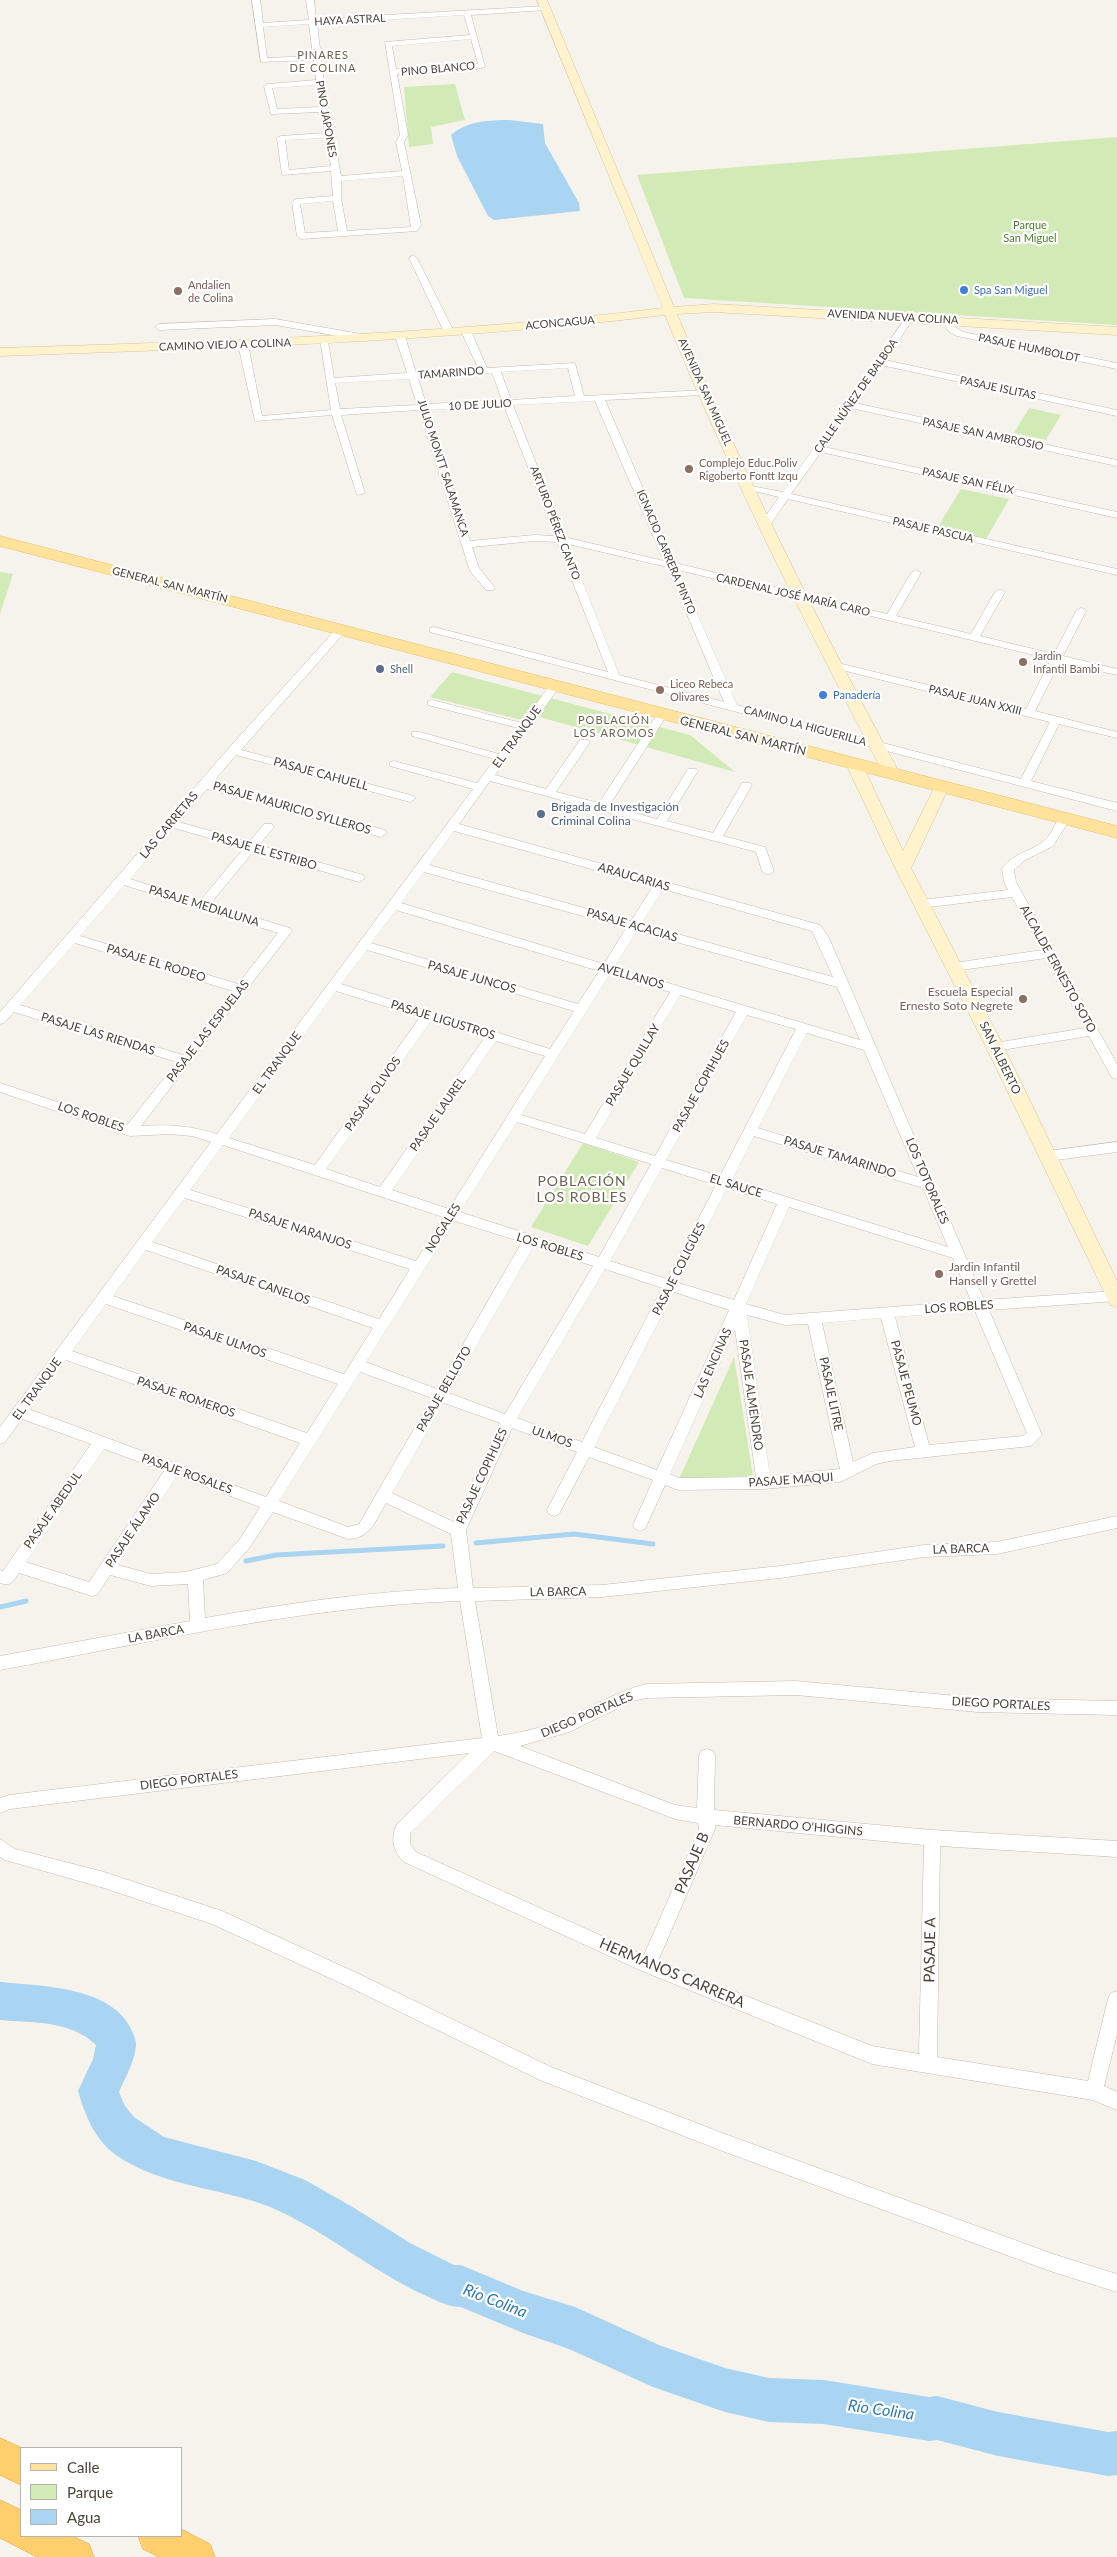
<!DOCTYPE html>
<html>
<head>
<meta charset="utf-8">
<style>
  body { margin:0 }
  #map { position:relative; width:1117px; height:2557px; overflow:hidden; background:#f6f3ec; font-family:Lato,sans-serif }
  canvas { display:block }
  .legend { position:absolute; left:20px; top:2447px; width:162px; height:90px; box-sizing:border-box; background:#fff; border:1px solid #b7b4b0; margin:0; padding:6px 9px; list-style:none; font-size:15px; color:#4b4439 }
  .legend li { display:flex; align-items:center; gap:10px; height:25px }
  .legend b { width:25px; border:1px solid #b7b4b0 }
</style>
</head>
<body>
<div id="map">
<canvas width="1117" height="2557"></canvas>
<ul class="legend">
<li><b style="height:6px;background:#ffe39c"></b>Calle</li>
<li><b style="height:14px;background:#d2eab5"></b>Parque</li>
<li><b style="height:14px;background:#a9d4f2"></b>Agua</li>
</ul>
</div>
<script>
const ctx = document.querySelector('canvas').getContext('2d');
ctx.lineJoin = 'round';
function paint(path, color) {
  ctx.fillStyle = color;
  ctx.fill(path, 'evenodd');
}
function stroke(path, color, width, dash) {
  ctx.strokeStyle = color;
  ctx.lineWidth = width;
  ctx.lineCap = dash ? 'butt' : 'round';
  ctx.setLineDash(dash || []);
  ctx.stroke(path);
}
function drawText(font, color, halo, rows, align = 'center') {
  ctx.font = font + ' Lato,sans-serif';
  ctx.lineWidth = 4.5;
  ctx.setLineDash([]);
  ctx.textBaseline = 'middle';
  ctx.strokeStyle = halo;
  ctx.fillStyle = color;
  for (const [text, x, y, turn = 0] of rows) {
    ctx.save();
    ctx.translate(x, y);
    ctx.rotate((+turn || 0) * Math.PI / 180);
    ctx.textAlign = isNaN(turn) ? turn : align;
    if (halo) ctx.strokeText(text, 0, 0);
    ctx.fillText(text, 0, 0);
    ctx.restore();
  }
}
const green = new Path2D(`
  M455 84 465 120 431 127 433 144 409 147 404 87Z
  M1117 137V325L684 298 637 175Z
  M1029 408 1061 415 1046 440 1014 433Z
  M961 489 1009 499 985 541 936 530Z
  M0 572 13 574 0 614Z
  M452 672 690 735 735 772 529 714 522 720 430 697Z
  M583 1143 639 1162 588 1246 531 1227Z
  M734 1357 753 1476 679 1479Z`);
const water = new Path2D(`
  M509 120 543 124 545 143 579 203 580 211 494 220 488 216 457 156 451 135C467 121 489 120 509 120Z`);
const stream = new Path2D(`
  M476 1543 574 1534 653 1544
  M246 1561 276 1555 443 1546
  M0 1607 26 1601`);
const river = new Path2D(`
  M0 1982C40 1986 113 1986 132 2031 134 2035 136 2040 136 2045 135 2061 125 2078 119 2092L125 2106 134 2117 164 2137 256 2161 305 2180 351 2206 410 2243 454 2265H461L523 2291 575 2307 659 2345 725 2368 769 2378 824 2380 929 2397 937 2396 998 2412 1108 2432 1117 2431V2475L1108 2476 998 2456 937 2440 929 2441 824 2424 769 2422 725 2412 653 2387 569 2349 523 2333 461 2307C447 2307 434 2299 422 2294 369 2269 324 2230 270 2207 220 2187 162 2187 116 2155 95 2140 85 2115 78 2091L93 2059 96 2045C70 2020 34 2023 0 2020Z`);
const street = new Path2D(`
  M252 0H260L263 23 309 20 306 0H314L316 19 546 6 550 8 546 10 471 15 485 67 476 69 397 74 408 135 404 142 421 225 417 231 301 239 297 236 292 202 296 199 333 196 331 171 282 175 277 138 281 136 325 133 321 112 271 114 264 86 268 84 316 80 314 60 261 62ZM464 15 470 35 385 42 400 135 396 142 402 171 341 176 324 82 317 24ZM309 24 313 56 267 58 263 27ZM471 39 478 64 396 69 392 46ZM317 85 320 107 277 109 272 88ZM326 138 331 166 289 170 285 140ZM403 176 411 227 347 231 341 198V181ZM333 201 338 231 305 233 300 204Z
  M413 255 417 258 454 332 452 334 444 332 409 258Z
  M907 316 914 318 885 360 1117 410V416L881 365 855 403 1117 460V466L851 408 824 447 1117 512V518L821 452 791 494 1117 569V575L788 499 770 525H762L761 523 779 497 746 489V485L783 492Z
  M947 317 950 318 955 327 963 332 1117 363V369L957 336 948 331 943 320Z
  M275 319 367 335 372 338 367 341 275 325 159 330 155 327 159 324Z
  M466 328 471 331 487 368 575 363 584 396 706 390 708 392 703 395 605 400 675 563 887 614 911 573 916 570 921 573 896 616 971 634 995 592 1000 589 1005 592 980 636 1054 654 1076 611 1081 608 1085 609 1086 611 1063 656 1117 669V675L1060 662 1035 711 1117 732V738L1059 724 1031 781 1117 803V811L430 632V628L434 627 608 672 557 542 534 541 472 547 479 568 495 588 494 590H486L470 571 419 410 341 415 365 493 357 495 332 415 255 421 238 344 243 341 248 344 262 416 331 410 320 339 328 341 334 378 407 373 395 336 400 333 405 336 416 373 478 368 461 331ZM568 368 575 396 511 400 501 372ZM492 373 502 400 426 404 418 378ZM409 379 417 405 340 409 335 383ZM595 401 664 561 565 537 513 405ZM504 406 555 536 534 535 470 541 428 410ZM568 544 667 567 724 702 619 675ZM678 570 1051 659 1026 709 834 662 829 665 830 667 1050 722 1021 779 737 705Z
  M340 628 345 631 344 633 241 750 414 796 416 798 410 802 236 755 212 783 385 830 387 833 381 837 207 789 179 822 249 842 264 824H272L274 827 259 845 363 875 365 878 359 882 254 851 210 904 290 928 292 931 141 1126C169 1124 191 1126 217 1134L473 789 390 766V762L394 761 477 783 495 759 412 736V732H420L499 754 518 728 428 705V701L432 700 522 723 550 685H558V689L495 775 546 789 580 740H588L590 742 556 792 599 803 658 713H666L667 715 609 806 657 819 688 769H696L698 771 667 821 713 833 742 783H750L752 785 723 836 765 847 774 871 768 875 762 871 756 852 490 781 459 824 820 925 828 936 849 984 984 1300 1115 1291H1117V1301L989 1310 1042 1435 1031 1446 890 1461 876 1464 840 1482 764 1489 679 1490 665 1485 645 1529 640 1531 635 1529 633 1525 653 1480 589 1457 559 1514 554 1516 549 1514 547 1510 577 1452 512 1428 466 1530 473 1588 602 1585 780 1566 924 1545 997 1542 1117 1516V1528L997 1554 924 1557 780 1578 602 1597 475 1601 498 1736C519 1733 542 1728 561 1720 590 1708 616 1692 646 1684L796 1681 978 1698 1117 1701V1715L978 1712 796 1695 646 1698 633 1701 569 1732 520 1746 675 1805 697 1808 699 1756 701 1751 707 1749 713 1751 715 1756 714 1810 932 1830 1117 1841V1857L940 1846 937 2057 1088 2081 1108 1999 1111 1993 1117 1991V2034L1104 2086 1117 2092V2110L1093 2100 872 2064 642 1971 404 1862C393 1851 390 1838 397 1824L469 1753 10 1809 0 1813V1798L9 1795 482 1738 460 1601C305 1606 152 1642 0 1670V1656L190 1621 188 1584 151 1586 110 1575 97 1595 92 1596 19 1573C13 1581 11 1587 0 1583V1570L3 1571 91 1444 22 1419 5 1442 0 1444V1427L211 1142 192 1136 170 1134 130 1136 0 1092V1083L127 1125 177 1062 14 1012 4 1023 0 1024V1012L228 749 336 629ZM174 828 244 848 200 901 130 879ZM454 831 653 886 631 921 429 865ZM424 872 626 928 604 964 401 903ZM124 885 278 933 238 984 80 936ZM663 889 812 931 833 977 641 924ZM396 910 599 971 578 1004 371 943ZM637 931 837 987 860 1040 614 967ZM75 943 233 991 183 1055 20 1005ZM367 950 574 1011 550 1049 341 984ZM610 974 670 992 585 1134 521 1115ZM336 991 420 1017 315 1165 229 1138ZM680 995 736 1012 655 1156 596 1138ZM747 1015 796 1029 720 1176 666 1160ZM431 1021 485 1037 380 1187 326 1169ZM807 1033 864 1050 918 1177 758 1128ZM496 1041 545 1056 449 1209 392 1190ZM517 1122 651 1164 599 1257 460 1212ZM754 1136 923 1188 948 1247 732 1180ZM223 1145 443 1217 416 1261 190 1190ZM662 1168 716 1185 667 1279 610 1261ZM727 1188 777 1204 734 1300 679 1283ZM185 1198 410 1269 379 1319 152 1242ZM789 1207 953 1258 971 1301 785 1315 746 1304ZM455 1221 522 1242 437 1389 366 1362ZM534 1246 593 1266 505 1414 449 1393ZM146 1250 373 1328 344 1374 113 1296ZM605 1269 662 1288 582 1442 517 1418ZM674 1292 729 1310 657 1470 594 1447ZM106 1304 338 1384 307 1433 72 1351ZM975 1311 1027 1433 1023 1436 929 1445 895 1317ZM747 1315 785 1325 808 1324 840 1469 770 1476ZM881 1318 915 1447 873 1453 853 1462 822 1323ZM735 1329 756 1477 679 1478 670 1474ZM66 1360 300 1443 266 1497 29 1409ZM360 1372 432 1398 359 1524 348 1527 279 1501ZM444 1403 500 1423 454 1522 392 1493ZM104 1449 164 1471 89 1582 26 1562ZM177 1476 260 1507 240 1539 217 1564 185 1572 151 1574 118 1565ZM386 1503 451 1534 458 1588C373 1591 289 1603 205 1618L203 1580 227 1573 250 1547 273 1512 348 1539C370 1539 376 1520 386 1503ZM494 1751 675 1819 698 1823 699 1829 644 1955 416 1852 410 1844V1833ZM715 1825 924 1845 919 2054 872 2046 658 1961 715 1829Z
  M1064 815 1070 819 1053 846 1025 860 1014 870 1016 882 1117 1064V1079L1112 1078 1089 1036 995 1051 989 1047 995 1043 1085 1028 1046 958 954 971 948 967 954 963 1042 950 1012 897 921 908 915 904 921 900 1008 890 1004 882 1002 869C1015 851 1032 852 1045 840 1051 835 1055 824 1060 816Z
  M1117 1142V1152L1048 1161 1041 1156 1048 1151Z
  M0 1839 15 1849 104 1872 222 1911 359 1974 551 2067 725 2134 1053 2254 1117 2274V2292L1053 2272 725 2152 540 2080 347 1986 212 1924 104 1888 5 1860 0 1857Z`);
const secondary = new Path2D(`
  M537 0H547L674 307 714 304 1117 327V335L714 312 677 314C742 471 819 624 900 774L897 777H887L884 774C805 624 729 472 665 315 444 342 222 348 0 356V348C221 341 443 335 663 308Z
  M854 759 862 764 903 851 936 784 941 782 949 787 911 868 1004 1047 1117 1281V1307L1110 1305 1108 1300 986 1047 895 868 846 764Z`);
const primary = new Path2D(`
  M0 536 1117 826V838L0 546Z`);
const highway = new Path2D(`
  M0 2438 22 2448 21 2485 0 2475Z
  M0 2500 21 2510V2536H72L89 2544 94 2557H37L0 2538Z
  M181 2529 210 2544 215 2557H159L143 2549 138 2536H181Z`);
const markers = [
  [964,290,5,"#3f7fe0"],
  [178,291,5,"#8d6e63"],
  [689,469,5,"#8d6e63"],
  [1023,662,5,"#8d6e63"],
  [380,669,5,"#5c6f8a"],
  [660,690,5,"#8d6e63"],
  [823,695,5,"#3f7fe0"],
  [541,814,5,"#5c6f8a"],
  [1023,999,5,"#8d6e63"],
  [939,1274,5,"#8d6e63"]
];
const farStreetnames = [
  ["HAYA ASTRAL",350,20,-3],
  ["PINO BLANCO",438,69,-5],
  ["PINO JAPONES",326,119,80],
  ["AVENIDA NUEVA COLINA",893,317,3],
  ["ACONCAGUA",560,323,-5],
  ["CAMINO VIEJO A COLINA",225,345,-2],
  ["PASAJE HUMBOLDT",1029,348,12],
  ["TAMARINDO",451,373,-4],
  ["PASAJE ISLITAS",998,388,12],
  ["AVENIDA SAN MIGUEL",705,392,66],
  ["CALLE NÚÑEZ DE BALBOA",856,396,-55],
  ["10 DE JULIO",480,405,-3],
  ["PASAJE SAN AMBROSIO",983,434,12],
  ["JULIO MONTT SALAMANCA",443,468,72],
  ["PASAJE SAN FÉLIX",968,481,12],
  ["ARTURO PÉREZ CANTO",555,523,69],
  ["PASAJE PASCUA",933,530,13],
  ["IGNACIO CARRERA PINTO",666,552,67],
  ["GENERAL SAN MARTÍN",170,585,14],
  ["CARDENAL JOSÉ MARÍA CARO",793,595,13],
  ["PASAJE JUAN XXIII",975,700,14],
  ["CAMINO LA HIGUERILLA",805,726,15]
];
const farNeighbourhoodnames = [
  ["PINARES",323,55],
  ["DE COLINA",323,68],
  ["POBLACIÓN",614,720],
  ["LOS AROMOS",614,733]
];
const farParknames = [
  ["Parque",1030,225],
  ["San Miguel",1030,238]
];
const farEducationnames = [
  ["Andalien",188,285],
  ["de Colina",188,298],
  ["Complejo Educ.Poliv",699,463],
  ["Rigoberto Fontt Izqu",699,476],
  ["Jardin",1033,656],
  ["Infantil Bambi",1033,669],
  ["Liceo Rebeca",670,684],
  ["Olivares",670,697]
];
const farShopnames = [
  ["Spa San Miguel",974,290],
  ["Panadería",833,695]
];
const farServicenames = [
  ["Shell",390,669]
];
const streetNames = [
  ["GENERAL SAN MARTÍN",743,736,14],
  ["EL TRANQUE",517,737,-54],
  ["PASAJE CAHUELL",321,774,15],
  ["PASAJE MAURICIO SYLLEROS",292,808,16],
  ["LAS CARRETAS",169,825,-50],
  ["PASAJE EL ESTRIBO",264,851,16],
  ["ARAUCARIAS",634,877,16],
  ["PASAJE MEDIALUNA",204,906,17],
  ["PASAJE ACACIAS",632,925,16],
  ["PASAJE EL RODEO",156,963,17],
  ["ALCALDE ERNESTO SOTO",1058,969,61],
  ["AVELLANOS",631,976,16],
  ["PASAJE JUNCOS",472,977,16],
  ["PASAJE LIGUSTROS",443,1020,17],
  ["PASAJE LAS ESPUELAS",208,1031,-52],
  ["PASAJE LAS RIENDAS",98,1034,17],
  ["SAN ALBERTO",1000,1058,64],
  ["EL TRANQUE",277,1063,-54],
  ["PASAJE QUILLAY",633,1065,-59],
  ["PASAJE COPIHUES",701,1086,-61],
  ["PASAJE OLIVOS",373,1094,-55],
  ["PASAJE LAUREL",438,1114,-55],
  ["LOS ROBLES",91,1117,19],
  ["PASAJE TAMARINDO",840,1157,17],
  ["LOS TOTORALES",927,1181,67],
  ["EL SAUCE",736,1186,17],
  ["NOGALES",443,1228,-58],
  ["PASAJE NARANJOS",300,1229,18],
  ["LOS ROBLES",550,1247,17],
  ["PASAJE COLIGÜES",679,1269,-63],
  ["PASAJE CANELOS",263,1285,19],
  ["LOS ROBLES",959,1307,-4],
  ["PASAJE ULMOS",225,1340,19],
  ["LAS ENCINAS",713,1363,-66],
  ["PASAJE PEUMO",906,1383,75],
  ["EL TRANQUE",37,1389,-54],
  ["PASAJE BELLOTO",444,1389,-60],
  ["PASAJE LITRE",831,1394,78],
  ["PASAJE ALMENDRO",751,1395,82],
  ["PASAJE ROMEROS",186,1397,19],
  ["ULMOS",552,1437,20],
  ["PASAJE ROSALES",187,1474,20],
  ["PASAJE COPIHUES",482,1476,-65],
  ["PASAJE MAQUI",791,1480,-4],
  ["PASAJE ABEDUL",53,1510,-55],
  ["PASAJE ÁLAMO",133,1530,-56],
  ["LA BARCA",961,1549,-2],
  ["LA BARCA",558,1592,-1],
  ["LA BARCA",156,1634,-10],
  ["DIEGO PORTALES",1001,1704,3],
  ["DIEGO PORTALES",587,1715,-23],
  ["DIEGO PORTALES",189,1780,-7],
  ["BERNARDO O'HIGGINS",798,1826,5]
];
const serviceNames = [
  ["Brigada de Investigación",551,807],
  ["Criminal Colina",551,821]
];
const educationNames = [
  ["Escuela Especial",1013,992],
  ["Ernesto Soto Negrete",1013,1006],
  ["Jardin Infantil",949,1267,"left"],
  ["Hansell y Grettel",949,1281,"left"]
];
const neighbourhoodNames = [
  ["POBLACIÓN",582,1181],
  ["LOS ROBLES",582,1197]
];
const nearStreetnames = [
  ["PASAJE B",692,1863,-67],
  ["PASAJE A",930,1950,-89],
  ["HERMANOS CARRERA",672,1973,23]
];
const nearWaternames = [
  ["Río Colina",495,2301,21],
  ["Río Colina",881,2410,8]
];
paint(green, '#d2eab5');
paint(water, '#a9d4f2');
stroke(stream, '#a9d4f2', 5);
paint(river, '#a9d4f2');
stroke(street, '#c2bbae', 1);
stroke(secondary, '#d6c79b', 1);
stroke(primary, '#e6c16a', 1);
stroke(highway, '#e0a43c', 1);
paint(street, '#fff');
paint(secondary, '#fff3cd');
paint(primary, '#ffe39c');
paint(highway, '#ffcf6e');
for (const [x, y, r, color] of markers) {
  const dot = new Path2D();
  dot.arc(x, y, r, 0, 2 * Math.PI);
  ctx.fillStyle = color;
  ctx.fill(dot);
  stroke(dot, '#fff', 2);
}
drawText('11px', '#4b4439', '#fff', farStreetnames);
ctx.letterSpacing = '1px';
drawText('11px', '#6e6250', '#fff', farNeighbourhoodnames);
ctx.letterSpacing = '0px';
drawText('11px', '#4a7f2a', '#fff', farParknames);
drawText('11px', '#785e54', '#fff', farEducationnames, 'left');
drawText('11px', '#366cbe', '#fff', farShopnames, 'left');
drawText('11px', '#4e5e75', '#fff', farServicenames, 'left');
drawText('12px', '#4b4439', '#fff', streetNames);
drawText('12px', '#4e5e75', '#fff', serviceNames, 'left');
drawText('12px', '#785e54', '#fff', educationNames, 'right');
ctx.letterSpacing = '1px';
drawText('14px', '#6e6250', '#fff', neighbourhoodNames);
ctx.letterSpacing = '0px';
drawText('15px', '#4b4439', '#fff', nearStreetnames);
drawText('italic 16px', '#2e7ab2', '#fff', nearWaternames);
</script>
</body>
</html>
